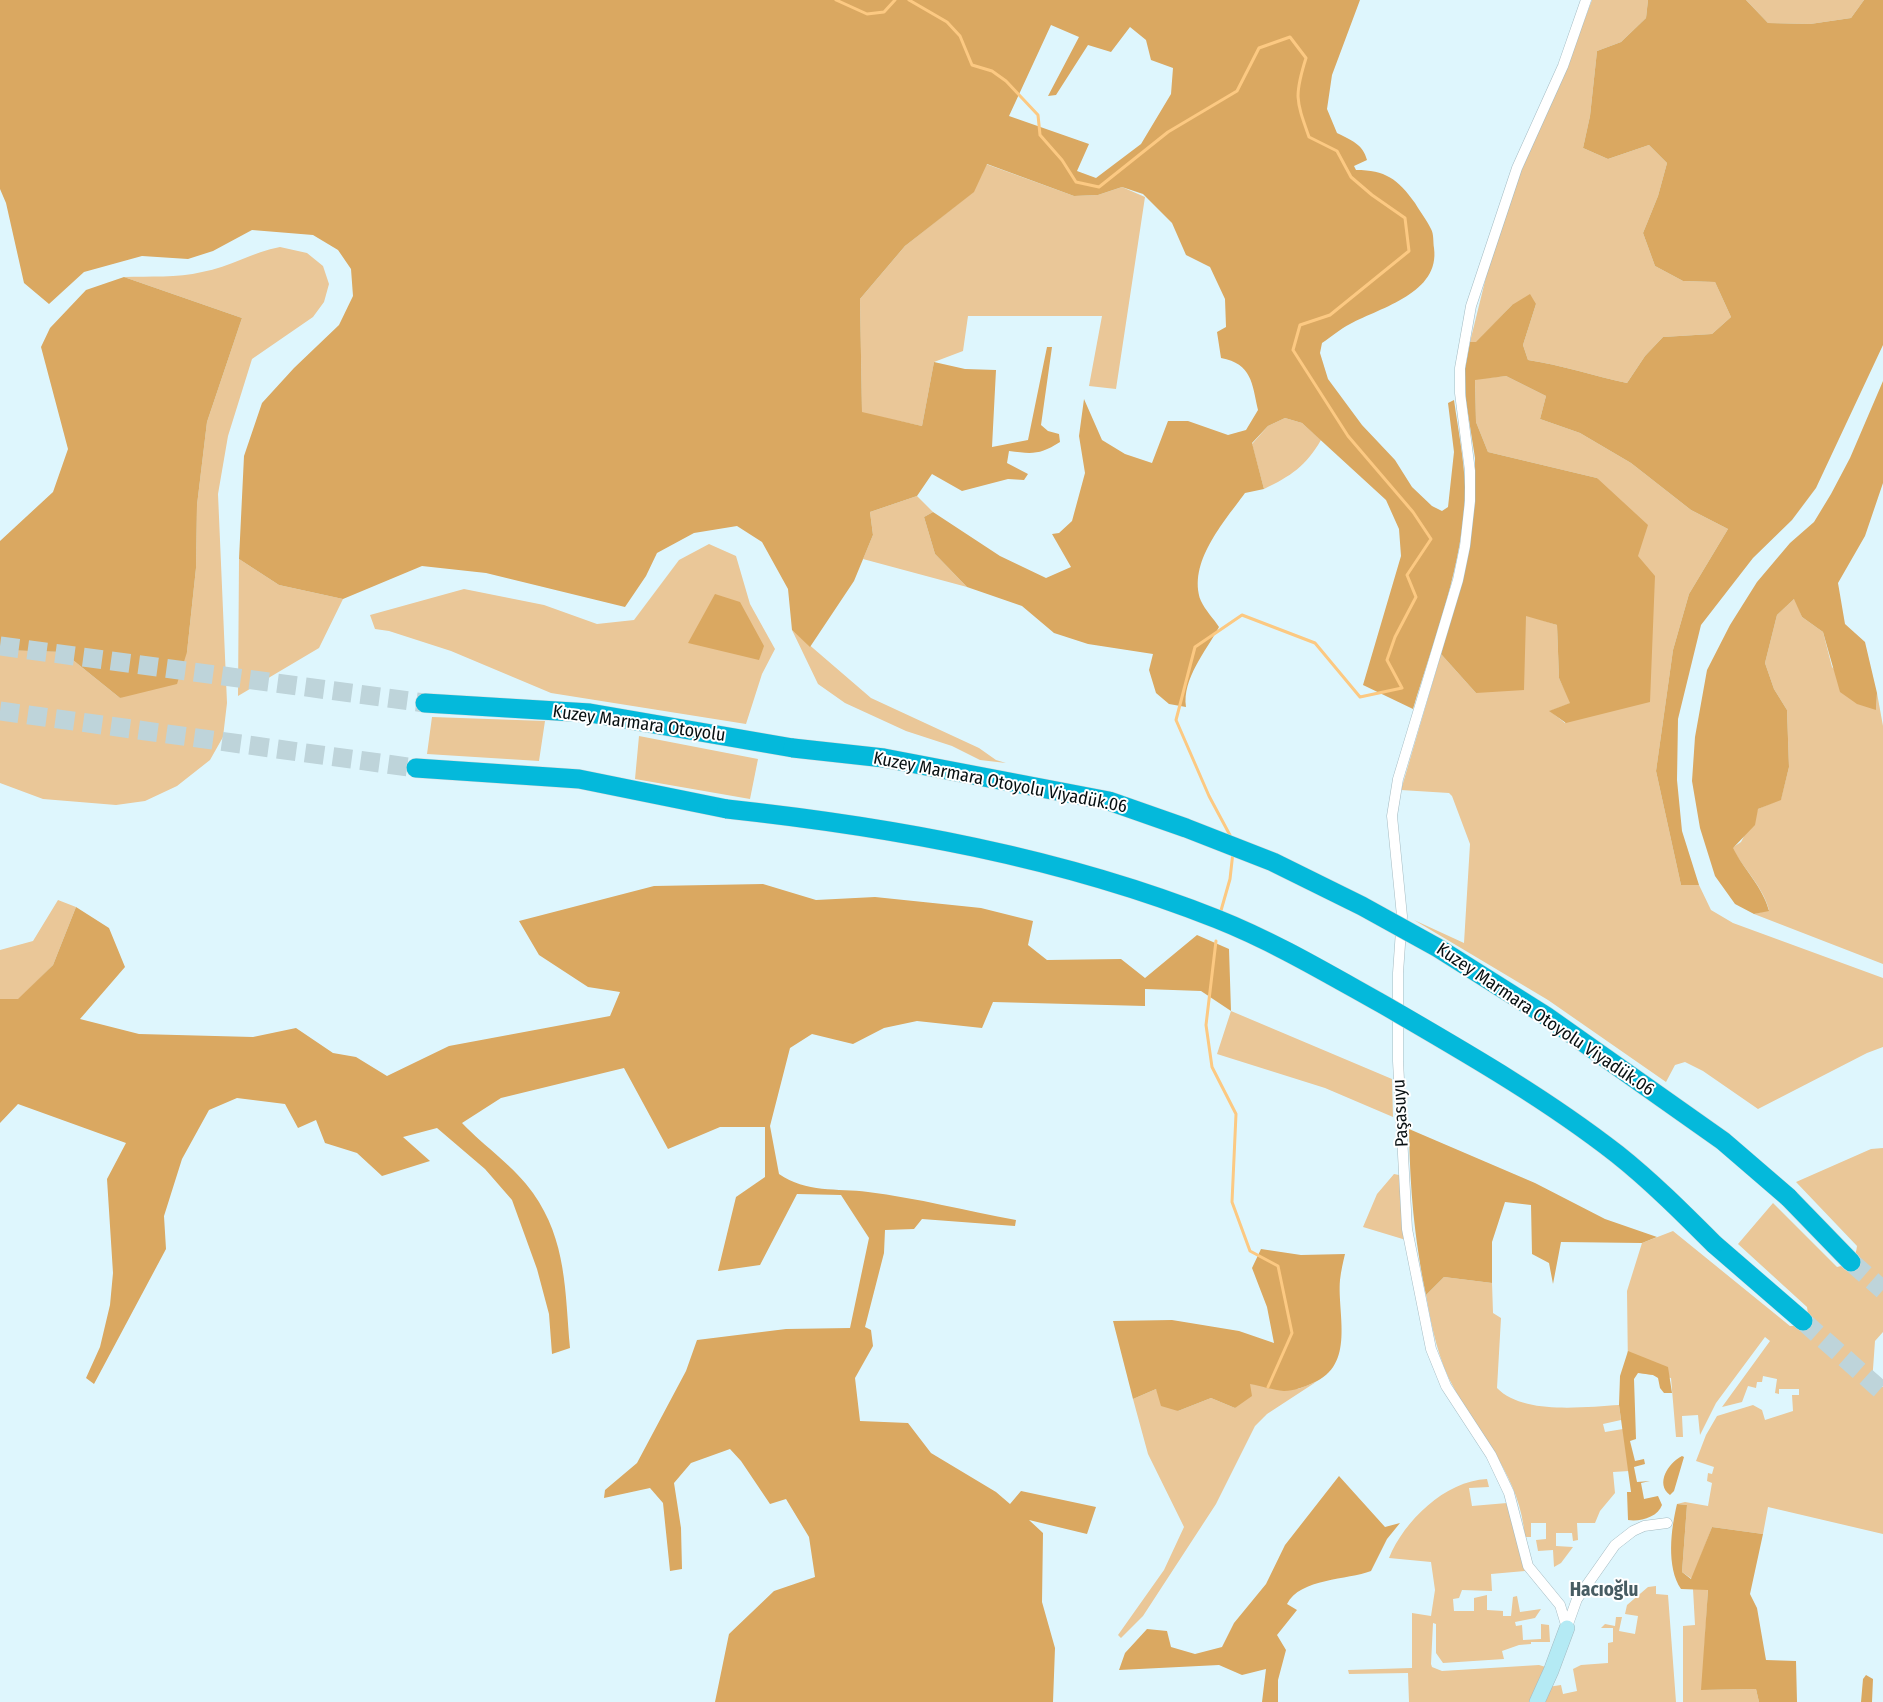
<!DOCTYPE html>
<html>
<head>
<meta charset="utf-8">
<style>
  body { margin:0 }
  canvas { display:block; background:#def6fd }
</style>
</head>
<body>
<canvas width="1883" height="1702"></canvas>
<script>
const ctx = document.querySelector('canvas').getContext('2d');
ctx.lineJoin = 'round';
function paint(path, color) {
  ctx.fillStyle = color;
  ctx.fill(path, 'evenodd');
}
function stroke(path, color, width, dash) {
  ctx.strokeStyle = color;
  ctx.lineWidth = width;
  ctx.lineCap = dash ? 'butt' : 'round';
  ctx.setLineDash(dash || []);
  ctx.stroke(path);
}
function drawText(font, color, halo, rows, align = 'center') {
  ctx.font = font + ' "Fira Sans Condensed",sans-serif';
  ctx.lineWidth = 4;
  ctx.setLineDash([]);
  ctx.textBaseline = 'middle';
  ctx.strokeStyle = halo;
  ctx.fillStyle = color;
  for (const [text, x, y, turn = 0] of rows) {
    ctx.save();
    ctx.translate(x, y);
    ctx.rotate((+turn || 0) * Math.PI / 180);
    ctx.textAlign = isNaN(turn) ? turn : align;
    if (halo) ctx.strokeText(text, 0, 0);
    ctx.fillText(text, 0, 0);
    ctx.restore();
  }
}
const green = new Path2D(`
  M1592 0H1648L1646 18 1621 42 1597 51 1590 116 1583 148 1608 159 1649 145 1667 163 1658 196 1643 233 1655 266 1683 281 1715 282 1731 317 1712 334 1663 337 1645 356 1627 383C1594 376 1562 365 1528 360L1523 345 1536 304 1512 305 1476 343 1470 342 1489 265 1526 155 1558 89Z
  M1746 0H1864L1851 18 1810 24 1768 23Z
  M986 164 1074 196 1098 195 1122 187 1145 197 1116 389 1089 386 1102 316H968L963 351 934 362 922 426 862 413 860 299 905 246 973 192Z
  M280 247 307 253 323 266 329 284 324 302 313 317 252 359 228 436 218 494 227 703 223 737 210 760 177 786 145 801 116 805 43 799 0 783V650L63 652 120 698 187 652 196 568 197 505 207 422 242 318 124 277C150 276 177 278 202 272 230 267 253 252 280 247Z
  M1506 376 1546 396 1540 419 1580 433 1631 463 1691 510 1728 529 1689 594 1673 650 1656 771 1681 885H1699L1711 910 1733 923 1883 978V1047L1867 1053 1758 1109 1703 1071 1685 1062 1675 1065 1666 1082 1548 1000 1414 920 1464 943 1470 844 1452 796 1449 793 1401 790 1441 654 1476 693 1526 615 1557 625 1559 678 1571 703 1550 711 1565 723 1638 556 1597 478 1488 452 1476 422 1475 379Z
  M1285 418 1302 423 1321 440C1306 466 1291 476 1264 489L1252 444 1268 426Z
  M917 496 933 512 924 517 935 554 967 587 863 559 873 535 870 512Z
  M709 544 736 556 750 604 775 649 762 674 746 724 551 693 451 651 389 631 375 629 370 615 464 589 544 605 597 624 634 620 679 560Z
  M239 559 279 585 343 599 319 648 238 696Z
  M1795 598 1802 617 1823 632 1832 667 1876 710 1877 693 1883 726V964L1754 914 1769 910C1763 887 1744 869 1732 848L1741 842 1758 809 1781 799 1789 767 1787 710 1774 689 1765 663 1777 615Z
  M792 630 871 698 979 748 996 760 1006 763 980 760 952 746 906 731 845 703 818 684Z
  M432 717 545 721 539 761 427 754Z
  M639 736 758 759 750 799 635 779Z
  M58 900 76 907 53 965 18 1000 0 999V950L33 941Z
  M1231 1011 1392 1079 1393 1117 1325 1088 1217 1054Z
  M1883 1148V1332L1875 1341 1872 1383 1883 1387V1534L1768 1507 1763 1534 1712 1527 1692 1579 1682 1572 1687 1505 1677 1504 1685 1502 1708 1506 1712 1483 1707 1481 1708 1473 1712 1474 1714 1467 1696 1461 1706 1435 1717 1416 1753 1405 1762 1410 1765 1420 1793 1411 1792 1395H1799V1389H1779V1394L1775 1393 1777 1379 1763 1376 1762 1382H1757L1756 1388 1748 1386 1742 1402 1722 1407 1770 1341 1765 1337 1716 1403 1700 1435 1698 1415 1682 1416 1683 1437H1676L1671 1378 1628 1371 1627 1291 1642 1243 1673 1231 1790 1326H1798L1808 1314 1807 1307 1738 1244 1773 1203 1837 1267C1849 1265 1856 1258 1857 1246L1796 1182 1871 1149Z
  M1394 1174 1399 1175 1400 1178 1406 1240 1363 1227 1377 1194Z
  M1444 1277 1492 1283 1493 1313 1501 1318 1497 1388C1523 1415 1584 1407 1619 1405L1621 1420 1603 1424 1605 1432 1623 1429 1629 1471 1613 1472 1615 1493 1600 1511 1595 1523H1577L1578 1540 1573 1541 1572 1533H1556V1546L1573 1547 1561 1563 1554 1567 1553 1550 1538 1551 1536 1540 1546 1539V1523H1531V1537H1525C1520 1476 1483 1441 1455 1390 1438 1360 1432 1328 1426 1295Z
  M1316 1382 1267 1414 1255 1426 1216 1504 1143 1616 1121 1638 1118 1635 1164 1570 1184 1527 1148 1454 1133 1399 1156 1389 1178 1411 1211 1398 1235 1408 1250 1383 1298 1389Z
  M1487 1479 1489 1487 1469 1488 1472 1506 1507 1503 1525 1571 1491 1574 1492 1591 1462 1590 1459 1598 1453 1599 1454 1611H1474V1598L1487 1595V1610L1503 1611V1616H1511L1513 1597 1517 1596 1520 1612 1541 1609 1535 1618 1515 1622 1516 1626 1522 1625 1523 1640 1541 1639V1624L1549 1625 1550 1642H1531V1644L1519 1645 1502 1651 1504 1659 1443 1663 1436 1653V1624L1433 1623 1431 1664 1432 1667 1442 1671 1539 1665 1549 1668 1532 1702H1409L1408 1673 1349 1674 1348 1670 1412 1668V1613L1431 1616 1435 1590 1431 1562 1389 1558C1404 1521 1445 1481 1487 1479Z
  M1656 1586V1594L1668 1595 1676 1702H1543L1548 1687 1561 1685 1563 1694 1577 1691 1573 1669 1581 1665 1608 1663V1643L1613 1642V1628H1601L1605 1624 1615 1626 1616 1617H1622L1619 1631 1635 1634 1638 1616 1625 1614 1627 1605 1648 1587Z
  M1693 1589H1708L1702 1690 1756 1689 1759 1702H1683V1626L1695 1625Z`);
const forest = new Path2D(`
  M0 0H1360L1332 75 1327 109 1337 133C1351 140 1363 144 1367 160L1354 166 1356 170C1385 170 1398 179 1415 203 1420 212 1427 220 1431 229 1434 234 1433 242 1434 248 1440 293 1382 307 1350 324 1340 329 1331 337 1322 343L1320 353 1328 379 1362 425 1395 460 1412 487 1432 506 1442 511 1448 507 1454 452 1448 403 1454 400C1458 429 1464 458 1465 487 1465 561 1434 639 1413 709L1363 685 1401 556 1399 529 1386 500 1302 423 1285 418 1268 426 1252 443 1264 489 1245 493C1224 522 1187 563 1201 601 1205 610 1214 619 1219 627 1206 651 1182 679 1186 707L1169 704 1156 693 1149 670 1153 654 1088 644 1054 633 1022 606 967 587 935 554 924 517 933 512 1000 556 1046 578 1071 567 1052 534 1059 533 1072 521 1085 473 1079 436 1084 399 1102 440 1125 454 1152 463 1168 421H1188L1228 435 1246 430 1258 410C1252 383 1252 364 1221 358L1217 332 1226 327 1225 299 1210 267 1186 255 1172 223 1143 194 1122 187 1098 195 1074 196 987 164 974 192 905 246 860 299 862 412 922 426 934 362 965 369 996 370 992 447 1028 440 1047 347H1052L1041 425 1048 431 1059 434 1060 442C1040 455 1032 454 1009 451L1007 463 1028 474 1024 480 1008 479 962 491 932 474 917 496 870 512 873 535 854 581 810 647 792 630 788 589 762 542 737 526 694 533 657 553 646 576 625 607 486 573 422 566 343 599 279 585 239 559 244 456 262 403 294 368 339 325 353 296 351 269 338 250 313 235 252 230 213 251 188 259 142 256 84 272 49 304 24 283 6 203 0 189ZM1051 25 1079 37 1048 96 1056 95 1088 45 1111 52 1130 27 1146 40 1151 60 1173 68 1171 94 1141 144 1096 178 1077 171 1089 144 1009 116Z
  M1648 0H1746L1768 23 1810 24 1851 18 1864 0H1883V345L1816 488 1792 520 1753 558 1701 625 1678 719 1677 780 1682 831 1699 885H1681L1656 771 1673 650 1689 594 1728 529 1691 510 1631 463 1580 433 1540 419 1546 396 1506 376 1475 380 1476 422 1488 452 1597 478 1648 525 1638 556 1655 576 1650 702 1566 723 1549 711 1570 703 1559 678 1557 625 1526 616 1524 690 1476 693 1441 654 1459 589 1475 480V458L1466 401 1465 369 1470 342H1476L1512 305 1530 294 1536 304 1523 345 1528 360C1562 365 1594 376 1627 383L1645 356 1663 337 1712 334 1731 317 1715 282 1683 281 1655 266 1643 233 1658 196 1667 163 1649 145 1608 159 1583 148 1590 116 1597 51 1621 42 1646 18Z
  M124 277 242 318 207 422 197 505 196 568 187 652 177 684 120 698 63 652 0 650V541L53 492 68 449 41 347 50 328 86 290Z
  M1883 381V483L1865 536 1838 583 1845 624 1865 642 1877 693 1876 710 1857 704 1840 692 1823 632 1802 617 1794 599 1777 615 1765 663 1774 689 1787 710 1789 767 1781 800 1758 809 1755 825 1733 848C1744 870 1763 887 1769 911L1754 914 1735 904 1715 876 1700 828 1692 781 1695 737 1707 670 1730 625 1757 582 1790 543 1814 522 1831 494 1850 458Z
  M715 594 740 602 764 646 759 660 688 643Z
  M763 884 816 900 875 897 981 908 1033 921 1028 945 1047 960 1121 959 1145 978 1197 935 1229 949 1231 1011 1201 991 1145 989V1006L993 1002 982 1028 917 1021 884 1028 853 1044 812 1034 790 1048 770 1126 779 1174C806 1193 837 1188 868 1192 917 1198 967 1211 1016 1220L1015 1226 922 1219 914 1229 885 1230 884 1253 865 1327 871 1330 873 1346 855 1378 860 1421 908 1423 931 1453 996 1492 1010 1504 1021 1491 1096 1507 1087 1534 1029 1520 1043 1533 1042 1602 1055 1648 1053 1702H715L729 1634 774 1591 815 1577 809 1537 786 1499 770 1504 741 1461 730 1449 691 1463 674 1483 681 1528 682 1569 670 1571 663 1503 650 1488 604 1498 605 1490 637 1463 686 1371 697 1340 786 1329 850 1328 869 1238 841 1195 797 1194 760 1265 718 1271 736 1197 765 1177V1127H720L668 1149 624 1068 501 1098 462 1123C485 1147 515 1167 533 1193 567 1241 565 1292 570 1348L552 1354 549 1314 537 1269 512 1200 485 1169 437 1128 403 1137 430 1161 382 1176 357 1153 325 1143 316 1120 298 1128 285 1104 237 1098 209 1110 182 1159 164 1216 166 1249 94 1384 86 1378 100 1347 110 1305 113 1273 107 1179 126 1143 18 1104 0 1123V999H18L53 965 76 907 109 928 125 967 80 1019 139 1034 253 1037 296 1028 333 1053 356 1057 387 1076 449 1046 610 1016 620 992 588 987 539 955 519 921 654 886Z
  M1409 1129 1535 1183 1605 1219 1657 1237 1642 1243 1561 1242 1553 1284 1549 1263 1532 1254 1531 1205 1505 1202 1492 1242V1283L1444 1277 1426 1295C1414 1236 1410 1189 1409 1129Z
  M1261 1249 1301 1255 1345 1254C1343 1262 1341 1271 1340 1280 1337 1314 1356 1365 1313 1383 1304 1387 1294 1391 1284 1391 1273 1390 1261 1386 1250 1384L1252 1396 1235 1408 1211 1398 1178 1411 1161 1406 1156 1389 1133 1399 1113 1321 1172 1320 1239 1331 1274 1343 1267 1307 1252 1268Z
  M1628 1351 1668 1367 1672 1393H1664L1660 1388 1658 1378 1653 1375 1638 1373 1634 1379 1636 1439 1630 1441 1635 1461 1644 1459 1645 1464 1634 1467 1637 1482 1650 1481 1641 1483 1644 1499 1658 1496 1662 1505C1658 1517 1640 1522 1628 1520L1627 1492H1631L1619 1405 1620 1376Z
  M1682 1456 1684 1457 1674 1491 1670 1495C1655 1484 1668 1463 1682 1456Z
  M1339 1476 1385 1527 1400 1523 1387 1539 1371 1571C1348 1580 1300 1578 1287 1604L1297 1610 1277 1635 1286 1650 1278 1680V1702H1262L1266 1669 1242 1675 1219 1665 1119 1670 1125 1653 1147 1629 1167 1631 1171 1647 1195 1654 1222 1647 1234 1623 1266 1584 1285 1545Z
  M1677 1504 1687 1505 1682 1572 1691 1579 1712 1527 1763 1534 1750 1594 1757 1608 1766 1660 1796 1661 1797 1702H1759L1756 1689 1701 1690 1708 1590 1681 1589C1666 1567 1671 1529 1677 1504Z
  M1866 1675 1873 1679 1872 1702H1861L1863 1679Z`);
const stream = new Path2D(`
  M836 0 867 14 884 12 895 0
  M909 0 947 22 960 36 972 65 992 71 1006 81 1038 115 1040 135 1062 160 1076 182 1099 187 1168 132 1237 91 1259 48 1290 37 1306 58C1294 96 1296 100 1309 137L1337 151 1351 177 1372 195 1405 218 1409 251 1330 315 1300 325 1293 350 1348 436 1413 512 1431 539 1407 575 1416 597 1395 637 1387 660 1402 688 1360 697 1315 643 1242 615 1195 647 1176 720 1209 796 1232 839
  M1220 914 1230 879 1233 852
  M1216 941 1206 1025 1212 1067 1236 1114 1232 1202 1250 1251 1278 1266 1292 1333 1268 1387`);
const highwayTunnel = new Path2D(`
  M0 646 425 703
  M0 711 416 768
  M1851 1262 1883 1290
  M1803 1321 1883 1392`);
const street = new Path2D(`
  M1567 1627 1577 1599 1615 1545 1633 1531 1644 1526 1667 1523
  M1567 1628 1560 1605 1528 1566 1509 1493 1491 1455 1446 1386 1431 1349 1407 1229 1398 1061V973L1402 916 1392 816 1398 779 1458 580 1465 546 1470 501V471L1460 393V368L1471 306 1517 168 1563 66 1586 0`);
const secondary = new Path2D(`
  M1537 1702 1551 1671 1567 1628`);
const highway = new Path2D(`
  M425 703 590 713 793 748
  M416 768 579 779 727 809
  M1788 1197 1851 1262
  M1714 1244 1803 1321`);
const highwayBridge = new Path2D(`
  M793 748 884 758 1109 801 1186 828 1273 862 1362 906 1438 948 1546 1016 1723 1141 1788 1197
  M727 809C893 827 1061 857 1217 919 1275 942 1330 975 1384 1005 1463 1051 1544 1097 1617 1154 1651 1181 1683 1213 1714 1244`);
const streetNames = [
  ["Kuzey Marmara Otoyolu",639,724,8],
  ["Kuzey Marmara Otoyolu Viyadük.06",1000,783,11],
  ["Kuzey Marmara Otoyolu Viyadük.06",1545,1020,34],
  ["Paşasuyu",1401,1113,-93]
];
const neighbourhoodNames = [
  ["Hacıoğlu",1604,1591]
];
paint(green, '#eac798');
paint(forest, '#daa861');
stroke(stream, '#fcc982', 3);
stroke(highwayTunnel, '#bed4da', 19, [19, 9]);
stroke(street, '#a4bbc2', 11);
stroke(secondary, '#a4bbc2', 16);
stroke(highway, '#d7d9d9', 20);
stroke(street, '#fff', 10);
stroke(secondary, '#b4eaf4', 15);
stroke(highway, '#04b9db', 19);
stroke(highwayBridge, '#d7d9d9', 20, []);
stroke(highwayBridge, '#04b9db', 19);
drawText('18px', '#081012', '#fff', streetNames);
drawText('bold 19px', '#475c62', '#fff', neighbourhoodNames);
</script>
</body>
</html>
